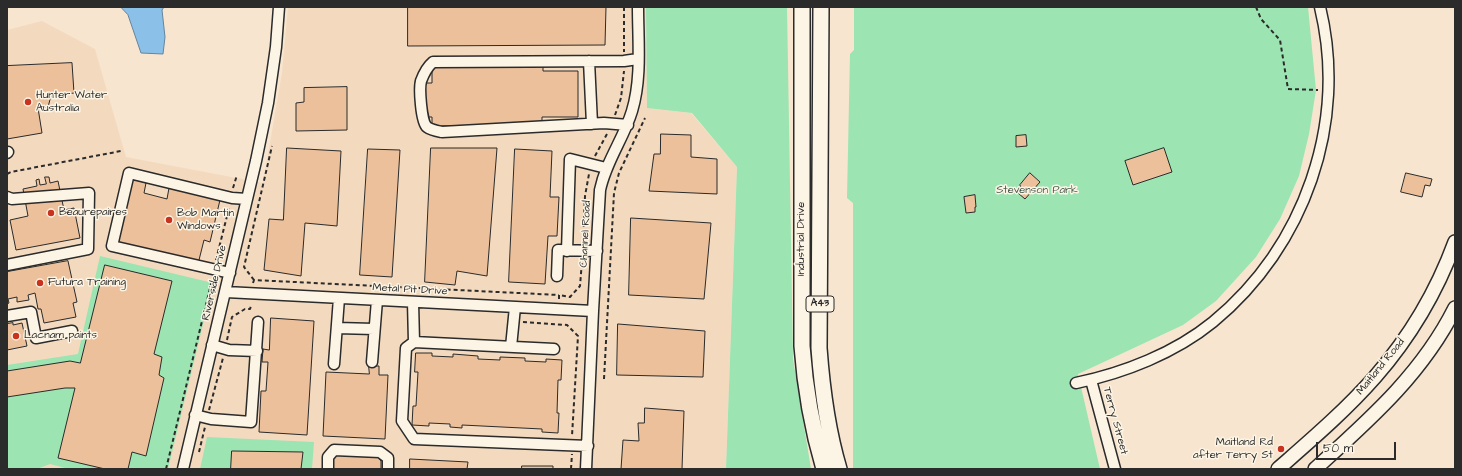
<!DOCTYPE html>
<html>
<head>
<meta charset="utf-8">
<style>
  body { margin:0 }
  #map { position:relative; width:1462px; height:476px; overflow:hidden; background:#f7e5cf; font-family:"Architects Daughter",sans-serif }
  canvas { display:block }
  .frame { position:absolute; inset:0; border:8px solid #2b2b2b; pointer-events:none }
  .scale { position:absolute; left:1316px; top:442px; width:80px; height:18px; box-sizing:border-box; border:2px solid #2b2b2b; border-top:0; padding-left:5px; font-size:12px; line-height:14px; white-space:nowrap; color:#2b2b2b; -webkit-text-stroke:3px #fcf5e5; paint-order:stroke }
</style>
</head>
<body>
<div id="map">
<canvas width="1462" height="476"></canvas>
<div class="frame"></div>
<div class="scale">50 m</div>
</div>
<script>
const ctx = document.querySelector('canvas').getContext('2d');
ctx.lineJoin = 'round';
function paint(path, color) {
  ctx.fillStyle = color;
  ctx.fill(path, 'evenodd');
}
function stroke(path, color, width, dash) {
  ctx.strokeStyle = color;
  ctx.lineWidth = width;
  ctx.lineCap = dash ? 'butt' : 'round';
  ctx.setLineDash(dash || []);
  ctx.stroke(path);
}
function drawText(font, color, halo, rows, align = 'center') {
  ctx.font = font + ' "Architects Daughter",sans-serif';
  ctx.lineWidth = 3;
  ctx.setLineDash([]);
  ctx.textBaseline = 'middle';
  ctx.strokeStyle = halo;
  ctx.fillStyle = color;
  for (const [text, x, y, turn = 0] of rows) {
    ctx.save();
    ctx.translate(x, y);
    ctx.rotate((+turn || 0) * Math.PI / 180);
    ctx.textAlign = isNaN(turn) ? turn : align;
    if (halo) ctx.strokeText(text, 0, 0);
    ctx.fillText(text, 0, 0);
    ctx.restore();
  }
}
const built = new Path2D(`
  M288 7H646L647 108 691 113 737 167 726 469H7V30L42 21 95 49 126 157 263 183 282 73Z`);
const green = new Path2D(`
  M646 7H787L793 359 811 469H726L737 167 692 113 647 108Z
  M854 7H1308L1316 90 1309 134 1299 176 1280 219 1256 257 1216 301 1183 325 1078 374 1100 469H853V203L847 198 850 54 854 50Z
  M100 256 213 283 168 469H69L50 464 37 469H7V365L78 354Z
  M207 437 314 442 312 469H200Z`);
const water = new Path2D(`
  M121 7H164L162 10 165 37 163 54 141 53 128 15Z`);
const building = new Path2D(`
  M408 7H606L605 45 408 46Z
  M543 60V71H578V117H542V125L432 126V117H423L422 83H432V61Z
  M72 63 74 93 51 96 48 107 38 108 42 133 7 139V66Z
  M347 87V130L296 131V103L304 102V88Z
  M661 134 691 135V157L717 159V194L649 191 654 154H660Z
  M1026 135 1027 146 1016 147V136Z
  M287 148 341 151 337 226 305 223 301 276 264 270 269 219 283 220Z
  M431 148H497L487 276 457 271 455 285 425 282Z
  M1164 148 1172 172 1133 185 1125 161Z
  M368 149 400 150 392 277 360 275Z
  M515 149 552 151 550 197H559L557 236H548L545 284 509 282Z
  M1030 173 1040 182 1025 199 1018 193 1021 190 1020 185Z
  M1406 173 1432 179 1430 186 1425 185 1422 197 1401 192Z
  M45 177H49L50 183 58 181 64 210 74 208 80 238 16 250 10 220 28 216 23 189 37 186 36 180 39 179 40 185 46 184Z
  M133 179 146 183 144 193 167 199 169 188 220 200 210 242 204 240 198 264 118 244Z
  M975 195 976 207H975V212L966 213 964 197Z
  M631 218 711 223 704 299 629 295Z
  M68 261 77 302 73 303 76 317 44 323 41 309H38L35 293 28 295 29 300 17 302V297L8 299 9 303 7 304V272Z
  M105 265 172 281 154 354 162 357 159 375 164 378 146 456 132 452 128 469H105L58 458 75 388H65L7 397V371L70 361 80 363Z
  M271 318 314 321 307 435 259 432 261 391H266L268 362H262L263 349 269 350Z
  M13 323V325L22 323 27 346 7 350V324Z
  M618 324 705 331 703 377 617 375Z
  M416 353H432V356L453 357V354L478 356V359L500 360V357L525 358V361L546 362V359L562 360 561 380H558L557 413H559L558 433 542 432V429L462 425V428L450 427V424L429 423V426L412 425 413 406H416L418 372H415Z
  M369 366H379V375H388L385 439 323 436 326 372 369 374Z
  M645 408 684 411 682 469H621L623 440 639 441 638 423H644Z
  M232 451 303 452 301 469H231Z
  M338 454 377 456 381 461V469H332L333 458Z
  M410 459 468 462 467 469H410Z
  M522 466H553V469H522Z`);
const path = new Path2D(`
  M624 7V52
  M1256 7 1261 19 1280 40 1288 89 1318 90
  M615 115 621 98 624 71
  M595 156 607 134
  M7 174 11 172 121 151
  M233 188 237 175
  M583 241 585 196 589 174
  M216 260 229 208
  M254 280 244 267 272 146
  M253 283 254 280 559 295
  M559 299V295L570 297 580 286 582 261
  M523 322 567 325 578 336 572 436
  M227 340 232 317 245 309H250L251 306
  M604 379 614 193 619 173 645 118
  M209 410 223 358
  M199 452 205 427
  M166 469 212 280
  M571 469 572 454`);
const minor = new Path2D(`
  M589 61 592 124
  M628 125 604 123 442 132C437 131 431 130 427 127 421 122 419 88 421 81 424 73 427 67 433 62L624 61 638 59
  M7 153 8 152
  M7 197 12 199 89 193 88 249 7 265
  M567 251 570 159 606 168
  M230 273 112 246 129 173 232 198 247 199
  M557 276 558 250 597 251
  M226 292 593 311
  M413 302 414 342 554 349
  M7 316 31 312 36 338 72 331
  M337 328 374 329
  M414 342 406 348 402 421 414 439 588 446
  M212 345 229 350 257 351
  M511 347 515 307
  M372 362 377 300
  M334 364 339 298
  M1091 380 1115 469
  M1076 383C1124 373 1175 353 1213 322 1305 246 1348 123 1320 7
  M195 415 211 419 251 422 258 322
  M183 469 256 161 268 103 276 47 279 7
  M328 469V457L334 450 380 452 388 458V469
  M586 469 593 311 600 190C606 161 624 138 632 111 642 78 638 41 638 7`);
const major = new Path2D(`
  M1278 469C1311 440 1345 411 1375 377 1409 338 1437 291 1455 242
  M1315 469C1369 420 1422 374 1455 308`);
const highway = new Path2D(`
  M802 7V346C805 388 812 428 824 469
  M821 7 819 348C822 389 827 429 839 469`);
const markers = [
  [28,102,4,"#c8321e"],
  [51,213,4,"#c8321e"],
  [169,220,4,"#c8321e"],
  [40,283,4,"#c8321e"],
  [16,336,4,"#c8321e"],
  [1281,449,4,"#c8321e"]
];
const shields = [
  [820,304,28]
];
const shieldNames = [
  ["A43",820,304]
];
const poiNames = [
  ["Hunter Water",36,96],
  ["Australia",36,109],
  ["Beaurepaires",59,213],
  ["Bob Martin",177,214],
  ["Windows",177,227],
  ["Futura Training",48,283],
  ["Lacnam paints",24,336],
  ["Maitland Rd",1273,443,"right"],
  ["after Terry St",1273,456,"right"]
];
const parkNames = [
  ["Stevenson Park",1037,191]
];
const streetNames = [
  ["Channel Road",586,234,-87],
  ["Industrial Drive",802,239,-90],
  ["Riverside Drive",215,283,-77],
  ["Metal Pit Drive",410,290,3],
  ["Maitland Road",1381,367,-51],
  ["Terry Street",1115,421,75]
];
paint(built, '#f3dabf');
paint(green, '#9ce4b2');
paint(water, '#8bc0e8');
stroke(water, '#65849c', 1);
paint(building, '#ebc09b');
stroke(building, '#2b2b2b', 1);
stroke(minor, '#2b2b2b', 13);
stroke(major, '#2b2b2b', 16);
stroke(highway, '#2b2b2b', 18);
stroke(path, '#2b2b2b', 2, [4, 3]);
stroke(minor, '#fcf5e5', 10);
stroke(major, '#fcf5e5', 13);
stroke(highway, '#fcf5e5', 15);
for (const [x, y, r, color] of markers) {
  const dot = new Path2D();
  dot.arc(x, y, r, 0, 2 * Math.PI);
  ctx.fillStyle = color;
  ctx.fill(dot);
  stroke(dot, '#fcf5e5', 1.5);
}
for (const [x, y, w] of shields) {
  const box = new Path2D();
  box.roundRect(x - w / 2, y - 8, w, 16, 3);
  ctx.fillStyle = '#fcf5e5';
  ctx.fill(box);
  stroke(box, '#2b2b2b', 1);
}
drawText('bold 10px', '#2b2b2b', null, shieldNames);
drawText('11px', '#2b2b2b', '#fcf5e5', poiNames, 'left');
drawText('11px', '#47594d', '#fcf5e5', parkNames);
drawText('11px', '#2b2b2b', '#fcf5e5', streetNames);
</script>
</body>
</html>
